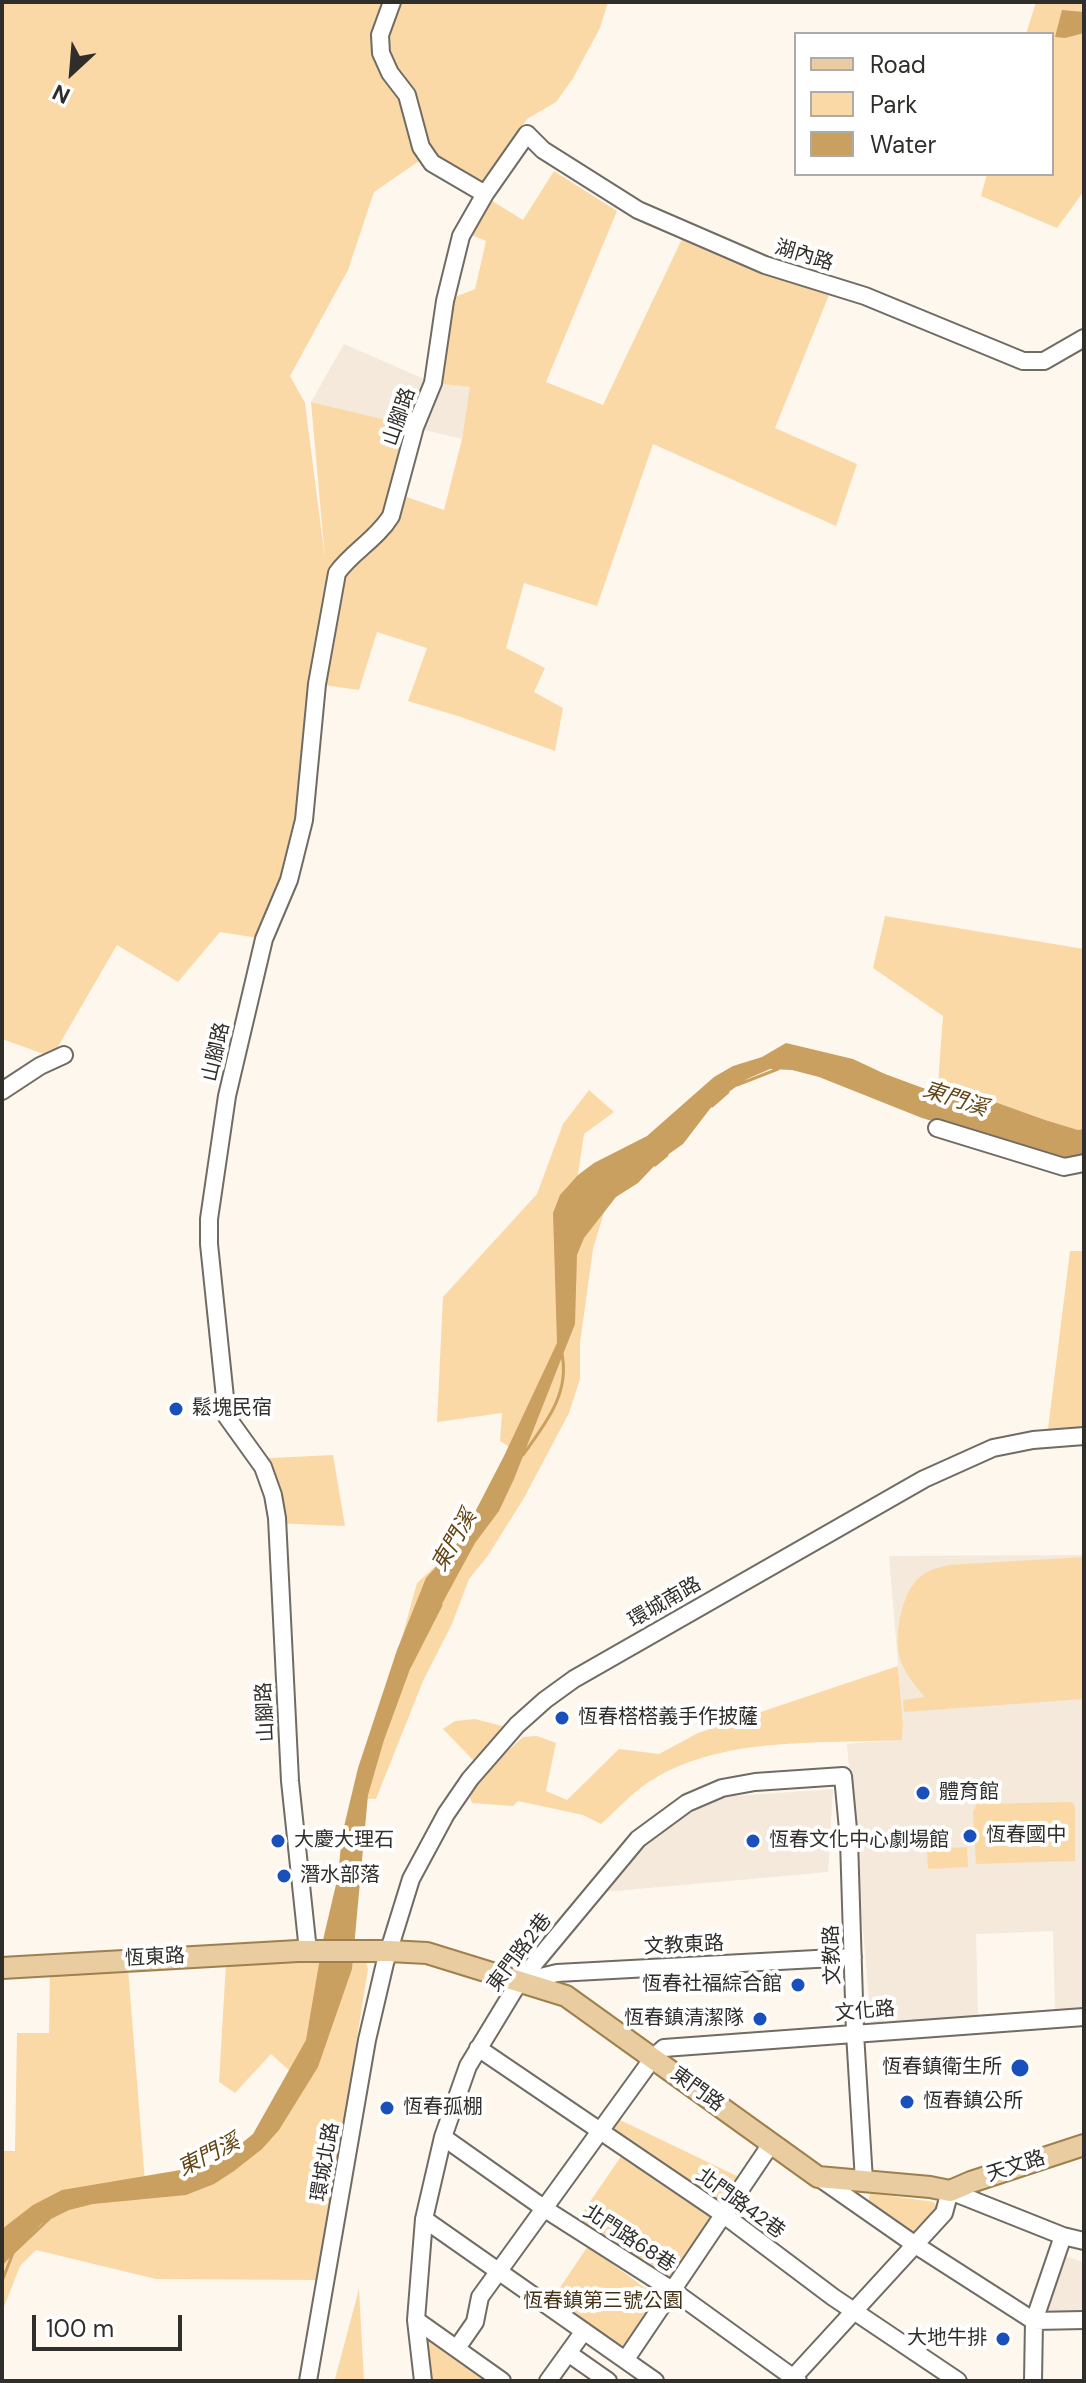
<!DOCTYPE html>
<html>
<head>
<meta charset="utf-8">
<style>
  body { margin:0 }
  #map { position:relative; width:1086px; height:2383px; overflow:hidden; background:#fdf7ee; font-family:"DM Sans",sans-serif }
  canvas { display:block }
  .frame { position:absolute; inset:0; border:4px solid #302e2a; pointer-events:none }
  .legend { position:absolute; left:794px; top:32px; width:260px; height:144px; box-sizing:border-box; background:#fff; border:2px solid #acabaa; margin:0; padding:10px 14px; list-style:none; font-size:24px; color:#302e2a }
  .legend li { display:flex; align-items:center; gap:16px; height:40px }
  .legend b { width:40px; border:2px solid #acabaa }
  .north { position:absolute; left:32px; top:32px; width:80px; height:80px; -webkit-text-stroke:6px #fff; paint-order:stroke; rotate:206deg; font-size:22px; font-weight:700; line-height:32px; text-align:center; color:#302e2a }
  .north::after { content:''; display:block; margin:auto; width:28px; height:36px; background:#302e2a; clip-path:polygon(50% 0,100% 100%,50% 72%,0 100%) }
  .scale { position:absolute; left:32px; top:2315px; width:150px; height:36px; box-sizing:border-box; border:4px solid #302e2a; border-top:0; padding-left:10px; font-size:24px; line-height:28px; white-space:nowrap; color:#302e2a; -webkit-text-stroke:6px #fff; paint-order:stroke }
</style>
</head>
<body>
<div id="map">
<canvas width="1086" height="2383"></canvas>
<div class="frame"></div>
<ul class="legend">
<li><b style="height:10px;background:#e9cda0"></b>Road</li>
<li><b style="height:22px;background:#fbd9a7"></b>Park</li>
<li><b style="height:22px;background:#caa060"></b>Water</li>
</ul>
<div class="north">N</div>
<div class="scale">100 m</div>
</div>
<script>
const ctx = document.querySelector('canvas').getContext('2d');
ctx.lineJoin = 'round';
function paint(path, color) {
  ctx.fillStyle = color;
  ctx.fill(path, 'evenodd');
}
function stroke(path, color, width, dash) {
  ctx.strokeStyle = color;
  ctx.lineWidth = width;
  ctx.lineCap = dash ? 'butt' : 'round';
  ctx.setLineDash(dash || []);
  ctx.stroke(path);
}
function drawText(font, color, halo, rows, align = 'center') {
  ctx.font = font + ' "DM Sans","Noto Sans TC",sans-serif';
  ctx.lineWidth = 8;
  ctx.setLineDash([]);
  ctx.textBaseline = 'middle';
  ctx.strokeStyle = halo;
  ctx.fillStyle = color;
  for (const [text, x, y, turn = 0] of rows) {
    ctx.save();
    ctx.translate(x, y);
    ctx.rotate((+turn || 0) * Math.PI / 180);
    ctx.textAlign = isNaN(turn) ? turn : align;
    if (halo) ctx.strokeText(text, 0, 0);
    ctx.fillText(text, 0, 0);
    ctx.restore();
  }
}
const built = new Path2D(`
  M344 344 433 383 471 387 462 439 311 402Z
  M1084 1555V2010L1055 2011 1053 1931 976 1934 978 2018 871 2024 847 1744 902 1739 903 1723 889 1556Z
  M833 1789 828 1872 604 1892 639 1843 672 1819 721 1797Z
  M1061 2255 1084 2262V2317H1041Z`);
const green = new Path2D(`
  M2 2H608L600 28 572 80 556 102 527 119 483 189 425 157 374 192 348 270 290 376 305 403 325 559 311 402 415 427 398 494 444 510 462 439 470 387 433 383 445 301 475 289 486 241 467 233 489 199 523 220 554 171 617 211 546 382 603 405 682 239 829 295 775 428 857 464 836 526 653 444 597 606 524 583 506 648 545 668 534 692 563 708 555 751 461 717 408 701 427 648 377 632 359 690 317 684 304 820 264 939 220 932 178 982 117 945 52 1057 2 1039Z
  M1036 2H1084V191L1057 228 981 196 987 174H1052V34H1026Z
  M885 916 1084 949V1144L938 1115 939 1069 943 1016 873 968Z
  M589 1090 614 1112 584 1134 575 1194 605 1209 593 1249 580 1343V1379L569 1413 524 1498 487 1557 469 1579 452 1624 423 1681 376 1799 353 1798 396 1659 417 1583 454 1549 523 1456 500 1441 502 1413 437 1422 443 1297 537 1194 563 1124Z
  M1070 1251H1084V1431L1048 1429Z
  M333 1455 345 1526 271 1523 267 1503 250 1459Z
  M1084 1557V1699L904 1712 903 1700 925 1697C914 1685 903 1671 899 1655 895 1633 901 1599 915 1582 924 1571 936 1568 948 1565Z
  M898 1666 903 1724 902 1740C823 1744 728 1736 657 1777 636 1788 619 1808 601 1824L583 1815 518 1801 513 1806 472 1803 469 1795 502 1756 523 1737 537 1736 556 1743 546 1791 567 1800 619 1749 659 1754 698 1733Z
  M475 1719 506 1727 474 1761 443 1729 455 1721Z
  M1070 1802 1074 1804 1075 1808V1861L976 1864 973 1811 977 1804Z
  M967 1847 968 1867 928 1869 927 1849Z
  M366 1962 368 1969 318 2280 156 2279 36 2250 20 2266 2 2312V2252L11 2236 2 2224V2151H15L17 2033H49L50 1971 128 1968 146 2195 244 2160 292 2073 271 2054 235 2093 219 2082 226 1963Z
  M616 2118 743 2179 665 2291 574 2225 624 2152 604 2136Z
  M870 2193 934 2202 937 2208 912 2233 868 2204Z
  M588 2246 660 2299 622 2358 547 2307Z
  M359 2289 364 2381H330L335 2379Z
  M427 2335 492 2381H431Z`);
const water = new Path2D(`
  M1062 10 1084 12V33L1065 38 1055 37Z
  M786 1043 853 1059 885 1074 939 1094 992 1101 1045 1120 1078 1130 1084 1129V1161H1067L922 1118 819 1077 792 1070 770 1069 747 1079 716 1101 683 1144 659 1161 638 1183 616 1197 584 1238 577 1255 575 1324 514 1479 499 1511 475 1543 417 1650 384 1740 368 1795 352 1969 318 2067 279 2130 262 2149 234 2171 214 2184 186 2195 93 2204 69 2210 41 2224 2 2266V2229L33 2205 62 2190 216 2164 253 2134 306 2040 323 1940 338 1876 342 1835 358 1768 397 1650 426 1578 461 1539 504 1456 557 1343 553 1213 560 1195 578 1175 594 1163 647 1136 714 1077 733 1066 762 1057Z`);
const stream = new Path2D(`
  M737 1085 778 1069
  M712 1106 728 1092
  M655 1165 667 1155
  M523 1455C545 1424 570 1394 562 1354
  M410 1666 441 1605
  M2 2281 13 2253 49 2219`);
const minor = new Path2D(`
  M392 2 380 35 381 53 390 73 407 95 421 147 432 163 485 194
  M2 1091 40 1066 64 1055
  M937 1128 1064 1167 1084 1163
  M308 1951 290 1781 277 1518 273 1495 263 1467 227 1417 209 1244V1219L227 1096 264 939 289 880 304 820 317 684 337 573C352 552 377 539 391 516L415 427 433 383 445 301 461 236 485 194 527 134 543 150 638 210 765 265 865 296 1023 361H1044L1084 338
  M520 1982 557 1973 853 1957
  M478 2048 724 2215 833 2297 958 2381
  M443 2137 545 2209 672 2290 798 2381
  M818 2177 914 2244 1034 2321
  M424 2219 655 2381
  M416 2320 502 2381
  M1034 2321 1084 2320
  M457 2348 475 2322 480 2297 653 2058 664 2048 1084 2017
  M568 2353 608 2381
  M626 2359 771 2144
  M308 2381 367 2040 385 1963 411 1879 446 1814 470 1779 517 1725 545 1700 574 1679 924 1479 993 1448 1033 1440 1084 1436
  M423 2381 416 2320 424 2219 443 2137 468 2066 519 1982 638 1839 687 1803 722 1788 755 1782 843 1776 849 1840 855 2033 864 2181
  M548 2381 584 2331
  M790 2381 944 2213 950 2191 1063 2236 1084 2241
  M1033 2381 1034 2321 1063 2236`);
const major = new Path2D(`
  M2 1968 298 1951H389L427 1953 566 1996 818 2177 930 2187 950 2191 971 2182 1084 2145`);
const markers = [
  [176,1409,8,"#1a50bc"],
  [562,1718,8,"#1a50bc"],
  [923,1793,8,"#1a50bc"],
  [970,1836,8,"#1a50bc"],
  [278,1841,8,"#1a50bc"],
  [753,1841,8,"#1a50bc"],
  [284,1876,8,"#1a50bc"],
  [798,1985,8,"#1a50bc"],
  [760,2019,8,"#1a50bc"],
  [1020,2068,10,"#1a50bc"],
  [907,2102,8,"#1a50bc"],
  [387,2108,8,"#1a50bc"],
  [1003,2339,8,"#1a50bc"]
];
const streetNames = [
  ["湖內路",804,256,17],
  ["山腳路",400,417,-71],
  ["山腳路",217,1052,-77],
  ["環城南路",665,1603,-30],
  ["山腳路",266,1712,-93],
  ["文教東路",684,1946,-3],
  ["東門路2巷",520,1953,-53],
  ["文教路",833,1955,-92],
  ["恆東路",155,1958,-3],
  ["文化路",865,2012,-5],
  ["東門路",697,2090,36],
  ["環城北路",326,2162,-80],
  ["天文路",1016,2167,-18],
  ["北門路42巷",740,2204,36],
  ["北門路68巷",629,2239,33]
];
const poiNames = [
  ["鬆塊民宿",192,1409],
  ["恆春榙榙義手作披薩",578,1718],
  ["體育館",939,1793],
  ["恆春國中",986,1836],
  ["大慶大理石",294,1841],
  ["恆春文化中心劇場館",769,1841],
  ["潛水部落",300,1876],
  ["恆春社福綜合館",782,1985,"right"],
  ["恆春鎮清潔隊",744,2019,"right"],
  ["恆春鎮衛生所",1002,2068,"right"],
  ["恆春鎮公所",923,2102],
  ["恆春孤棚",403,2108],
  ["大地牛排",987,2339,"right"]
];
const parkNames = [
  ["恆春鎮第三號公園",603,2302]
];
const waterNames = [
  ["東門溪",955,1100,18],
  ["東門溪",455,1541,-60],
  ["東門溪",209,2156,-27]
];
paint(built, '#f4e9da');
paint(green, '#fbd9a7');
paint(water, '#caa060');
stroke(stream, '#caa060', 3);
stroke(minor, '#706b63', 20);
stroke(major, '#9e7f4e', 24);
stroke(minor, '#fff', 16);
stroke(major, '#e9cda0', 20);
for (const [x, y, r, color] of markers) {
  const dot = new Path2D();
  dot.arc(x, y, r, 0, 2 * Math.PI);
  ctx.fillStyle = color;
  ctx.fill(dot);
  stroke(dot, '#fff', 3);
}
drawText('20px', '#302e2a', '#fff', streetNames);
drawText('20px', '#302e2a', '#fff', poiNames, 'left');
drawText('20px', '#433114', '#fff', parkNames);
drawText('italic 22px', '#624513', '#fff', waterNames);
</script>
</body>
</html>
